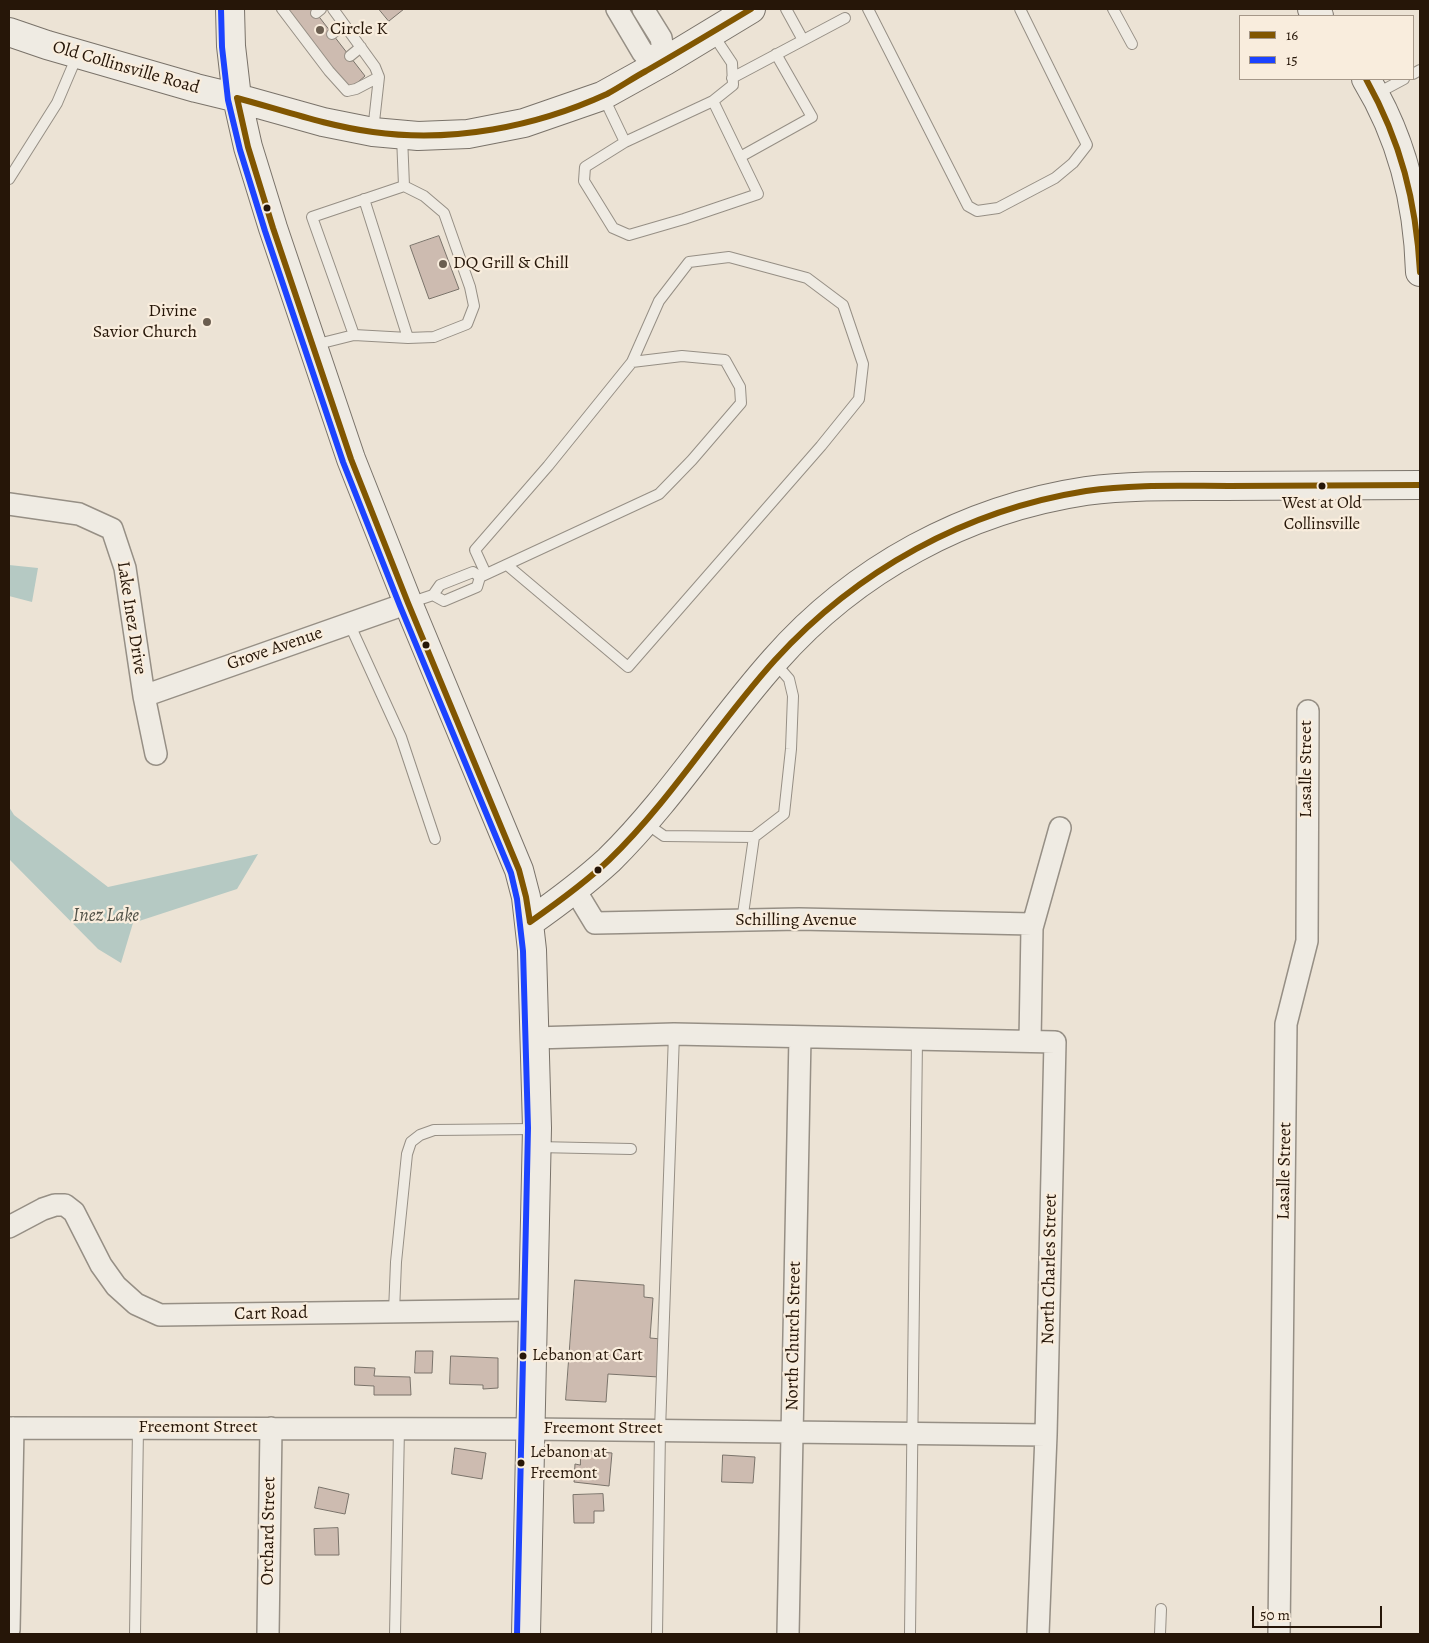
<!DOCTYPE html>
<html>
<head>
<meta charset="utf-8">
<style>
  body { margin:0 }
  #map { position:relative; width:1429px; height:1643px; overflow:hidden; background:#ece3d5; font-family:Alegreya,serif }
  canvas { display:block }
  .frame { position:absolute; inset:0; border:10px solid #261608; pointer-events:none }
  .legend { position:absolute; left:1239px; top:15px; width:175px; height:65px; box-sizing:border-box; background:#f9eddd; border:1px solid #a59788; margin:0; padding:6px 9px; list-style:none; font-size:15px; color:#261608 }
  .legend li { display:flex; align-items:center; gap:10px; height:25px }
  .legend b { width:25px; border:1px solid #a59788 }
  .scale { position:absolute; left:1252px; top:1606px; width:130px; height:22px; box-sizing:border-box; border:2px solid #261608; border-top:0; padding-left:6px; font-size:15px; line-height:18px; white-space:nowrap; color:#261608; -webkit-text-stroke:4px #f9eddd; paint-order:stroke }
</style>
</head>
<body>
<div id="map">
<canvas width="1429" height="1643"></canvas>
<div class="frame"></div>
<ul class="legend">
<li><b style="height:6px;background:#815601"></b>16</li>
<li><b style="height:6px;background:#1c43ff"></b>15</li>
</ul>
<div class="scale">50 m</div>
</div>
<script>
const ctx = document.querySelector('canvas').getContext('2d');
ctx.lineJoin = 'round';
function paint(path, color) {
  ctx.fillStyle = color;
  ctx.fill(path, 'evenodd');
}
function stroke(path, color, width, dash) {
  ctx.strokeStyle = color;
  ctx.lineWidth = width;
  ctx.lineCap = dash ? 'butt' : 'round';
  ctx.setLineDash(dash || []);
  ctx.stroke(path);
}
function drawText(font, color, halo, rows, align = 'center') {
  ctx.font = font + ' Alegreya,serif';
  ctx.lineWidth = 4.5;
  ctx.setLineDash([]);
  ctx.textBaseline = 'middle';
  ctx.strokeStyle = halo;
  ctx.fillStyle = color;
  for (const [text, x, y, turn = 0] of rows) {
    ctx.save();
    ctx.translate(x, y);
    ctx.rotate((+turn || 0) * Math.PI / 180);
    ctx.textAlign = isNaN(turn) ? turn : align;
    if (halo) ctx.strokeText(text, 0, 0);
    ctx.fillText(text, 0, 0);
    ctx.restore();
  }
}
const water = new Path2D(`
  M9 565 38 568 32 602 9 596Z
  M9 807 14 815 108 887 258 854 237 889 133 923 121 963 98 949 9 859Z`);
const building = new Path2D(`
  M287 9H313L365 76 350 89Z
  M379 9H404L389 21Z
  M439 236 459 289 429 299 410 246Z
  M575 1280 644 1285V1297L653 1298 650 1338 661 1339 659 1377 608 1374 606 1402 566 1400Z
  M416 1351H433L432 1373H415Z
  M451 1356 498 1358V1388L483 1389V1385L450 1384Z
  M355 1367 375 1368 374 1376 410 1377 411 1395H374V1386L355 1385Z
  M455 1448 486 1453 482 1479 452 1474Z
  M581 1450 612 1453 609 1486 574 1482 575 1464 580 1465Z
  M723 1455 755 1457 753 1483 722 1482Z
  M319 1487 349 1494 345 1514 315 1508Z
  M603 1494 604 1511H594V1523H574L573 1495Z
  M338 1528 339 1555H315L314 1529Z`);
const lane = new Path2D(`
  M282 9 329 71 347 91 356 89 379 77
  M333 9 375 67 379 77 373 131
  M786 9 803 40
  M868 9 968 206 977 211 998 208 1055 178 1073 163 1087 145 1020 9
  M1113 9 1132 44
  M316 13 321 9
  M712 33 732 63 733 85 713 101
  M332 34 344 24
  M350 56 361 47
  M1413 74 1420 70
  M732 78 845 18
  M1376 94 1404 79
  M603 96 625 142 585 167 584 181 613 228 629 235 684 219 758 194 713 101 625 142
  M740 157 812 117 776 54
  M9 179 57 103 77 56
  M364 199 408 338
  M354 335 408 338 434 337 467 324 474 306 470 287 444 213 424 196 404 186
  M314 345 354 335 312 217 404 186 402 136
  M507 565 628 667 821 446 859 399 863 364 843 305 807 278 729 257 689 262 659 301 632 362
  M480 577 659 494 692 460 741 403 740 387 725 360 682 356 632 362 548 466 475 550 486 574
  M433 595 444 601 477 587 480 577
  M409 603 433 595 440 585 473 572 480 577
  M349 623 401 737 435 839
  M644 822 664 836 754 837 742 921
  M754 837 784 814 791 749 793 696 789 679 775 663
  M537 1147 631 1149
  M394 1312 396 1262 407 1154 411 1142 420 1135 434 1130 536 1129
  M135 1634 138 1428
  M395 1634 399 1428
  M657 1634 660 1430 674 1034
  M910 1634 917 1039
  M1160 1634 1161 1609`);
const street = new Path2D(`
  M617 9 643 53 665 61 661 38 643 9
  M9 504 79 514 112 529 125 568 144 696 156 754
  M144 696 408 603
  M575 890 595 923 799 919 1032 924V928
  M534 1038 674 1034 1055 1042 1046 1435 1038 1634
  M1030 1041 1032 928 1060 828
  M9 1227 43 1209 55 1205H65L74 1212 101 1265 116 1286 136 1304 160 1315 532 1310
  M9 1428 529 1429 1046 1435
  M9 1630 13 1428
  M268 1634 271 1428
  M788 1634 800 1037
  M1279 1634 1286 1024 1307 941 1308 711`);
const secondary = new Path2D(`
  M230 9 231 46 237 98 248 147 273 228 351 459 408 603 519 870 526 897 532 950 537 1128 526 1634
  M1312 9 1319 16
  M9 32 47 45 196 88 237 98 323 122 373 132 418 136 468 134 524 123 602 96 665 61 751 9
  M1366 79C1402 138 1418 203 1420 272
  M530 922C557 903 584 883 609 860 671 799 717 725 775 660 855 569 966 509 1086 491 1131 485 1178 486 1224 486 1289 486 1355 485 1420 485`);
const bus1 = new Path2D(`
  M1366 79C1401 142 1416 201 1420 272
  M237 98 248 147 273 228 351 459 408 603 519 870 526 897 530 922
  M237 98C282 110 327 126 373 132 452 143 535 127 607 94 620 87 633 78 646 71 681 51 716 30 751 9
  M530 922C557 903 585 883 609 860 672 799 717 724 775 660 857 570 966 510 1086 491 1133 484 1182 486 1229 486 1293 486 1356 485 1420 485`);
const bus2 = new Path2D(`
  M221 9 222 47 228 100 240 150 265 231 343 462 400 606 511 873 517 899 523 951 528 1128 517 1634`);
const markers = [
  [320,30,5,"#6b5e50"],
  [267,208,4.5,"#261608"],
  [443,264,5,"#6b5e50"],
  [207,322,5,"#6b5e50"],
  [1322,486,4.5,"#261608"],
  [426,645,4.5,"#261608"],
  [598,870,4.5,"#261608"],
  [523,1356,4.5,"#261608"],
  [521,1463,4.5,"#261608"]
];
const busNames = [
  ["West at Old",1322,504,"center"],
  ["Collinsville",1322,525,"center"],
  ["Lebanon at Cart",532,1356],
  ["Lebanon at",530,1453],
  ["Freemont",530,1474]
];
const poiNames = [
  ["Circle K",330,30],
  ["DQ Grill & Chill",453,264],
  ["Divine",197,312,"right"],
  ["Savior Church",197,333,"right"]
];
const streetNames = [
  ["Old Collinsville Road",126,68,16],
  ["Lake Inez Drive",131,618,81],
  ["Grove Avenue",275,649,-19],
  ["Lasalle Street",1307,769,-90],
  ["Schilling Avenue",796,921],
  ["Lasalle Street",1285,1171,-89],
  ["North Charles Street",1050,1269,-89],
  ["Cart Road",271,1314,-1],
  ["North Church Street",794,1336,-89],
  ["Freemont Street",198,1428],
  ["Freemont Street",603,1429],
  ["Orchard Street",269,1531,-89]
];
const waterNames = [
  ["Inez Lake",106,916]
];
paint(water, '#b5c9c3');
paint(building, '#cdbbb0');
stroke(building, '#7a736a', 1);
stroke(lane, '#968f85', 12);
stroke(street, '#968f85', 24);
stroke(secondary, '#7a736a', 30);
stroke(lane, '#efebe3', 10);
stroke(street, '#efebe3', 21);
stroke(secondary, '#efebe3', 28);
stroke(bus1, '#815601', 6);
stroke(bus2, '#1c43ff', 6);
for (const [x, y, r, color] of markers) {
  const dot = new Path2D();
  dot.arc(x, y, r, 0, 2 * Math.PI);
  ctx.fillStyle = color;
  ctx.fill(dot);
  stroke(dot, '#f9eddd', 2);
}
drawText('17px', '#261608', '#f9eddd', busNames, 'left');
drawText('18px', '#261608', '#f9eddd', poiNames, 'left');
drawText('18px', '#261608', '#f9eddd', streetNames);
drawText('italic 19px', '#505147', '#f9eddd', waterNames);
</script>
</body>
</html>
